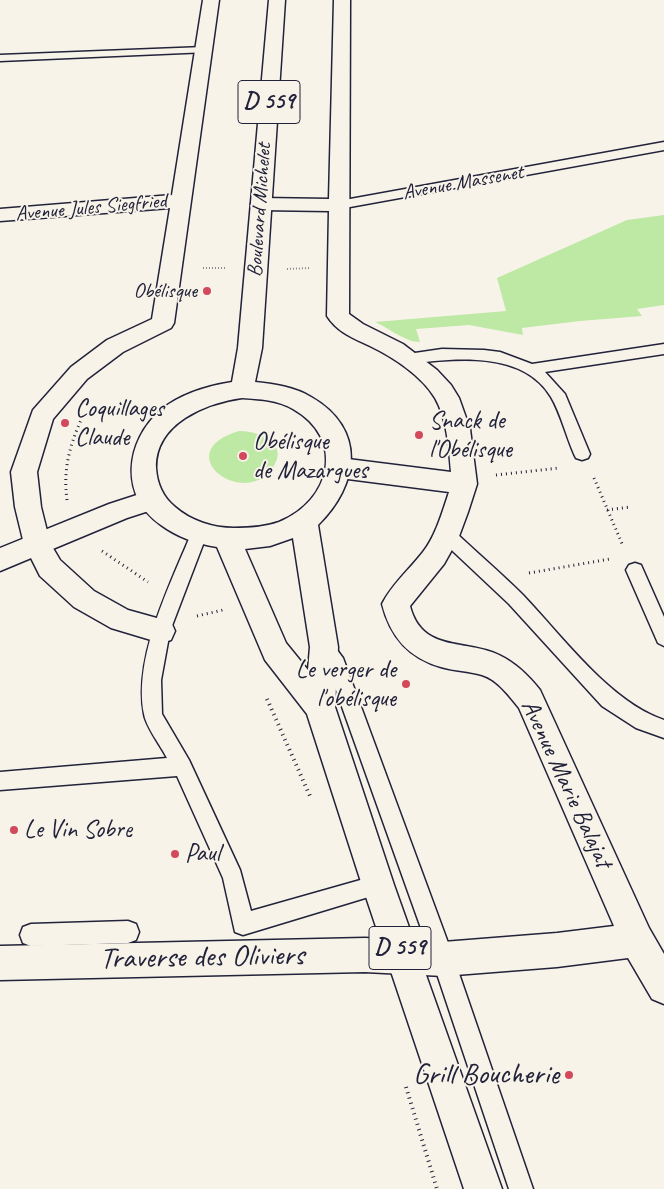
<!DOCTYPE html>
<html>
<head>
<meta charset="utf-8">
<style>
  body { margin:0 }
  canvas { display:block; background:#f7f3e8 }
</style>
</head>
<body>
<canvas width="664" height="1189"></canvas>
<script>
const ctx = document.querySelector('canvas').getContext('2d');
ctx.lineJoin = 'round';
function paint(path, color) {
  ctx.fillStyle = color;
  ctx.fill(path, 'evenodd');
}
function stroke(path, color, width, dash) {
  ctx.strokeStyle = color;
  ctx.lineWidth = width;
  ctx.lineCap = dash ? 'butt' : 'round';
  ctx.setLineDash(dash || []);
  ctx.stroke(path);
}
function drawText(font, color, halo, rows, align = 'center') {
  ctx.font = font + ' Caveat,sans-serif';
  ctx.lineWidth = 4;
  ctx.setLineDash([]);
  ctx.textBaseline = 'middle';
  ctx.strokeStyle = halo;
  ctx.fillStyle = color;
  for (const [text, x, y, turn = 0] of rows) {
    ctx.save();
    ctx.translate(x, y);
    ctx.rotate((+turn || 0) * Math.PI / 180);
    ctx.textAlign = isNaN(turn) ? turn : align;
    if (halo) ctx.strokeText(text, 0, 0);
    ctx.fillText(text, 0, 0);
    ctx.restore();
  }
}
const green = new Path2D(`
  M664 215V305L637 309 642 316 580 321 522 328 523 335 469 325 416 329 420 342C405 342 389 328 375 322L506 311 497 278 627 220Z
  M239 431C259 431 291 443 272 469 242 509 168 452 239 431Z`);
const pathFar2 = new Path2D(`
  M203 268H226
  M287 269 309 268`);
const pathFar1 = new Path2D(`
  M496 475 559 468
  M594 478 623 546
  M67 500C63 471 69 447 81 420
  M607 510 630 507
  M102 551 148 582
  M529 573 610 559
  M197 616 223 610`);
const path = new Path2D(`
  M267 699 310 796
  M406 1087 437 1189`);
const lane = new Path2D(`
  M204 47 210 50 208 52 0 61V55Z
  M664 142V150L339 209 333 205 339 201Z
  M664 344V354L545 372 565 394 590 454 588 458 582 460 576 458 574 454C566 436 561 414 551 397 523 350 453 358 408 364L403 363 401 359 403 355 408 354 442 349 484 350 500 352 532 364Z
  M199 527 205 529 207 534 170 631 161 680 162 714 189 760 240 870 251 911 378 875 385 878 388 885 385 892 243 935 235 932 223 878 177 776 0 790V772L167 758C161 746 146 727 144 714 133 658 170 585 191 534L193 529Z
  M447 528 453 530C476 552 501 573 523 595 563 637 610 702 664 720V738L636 728 602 706 509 604 441 540 439 535 441 530Z
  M635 563 641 565 664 617V646L658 643 626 570 629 565Z
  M325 640 331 642 343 658 454 959 533 1189H509L432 959 326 662 316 648 319 642Z
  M128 921 136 924 139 932 136 940 128 943 31 946 23 943 20 935 23 927 31 924Z`);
const street = new Path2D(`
  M203 0H219L174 323 171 328 123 352 87 379 53 419 37 472 41 507 50 543 60 560 94 591 128 610 171 622 175 631 171 640 161 643 111 628 74 607 40 576 24 544 15 507 11 472 33 410 71 367 107 340 152 319 170 208 0 221V209L172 195Z
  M334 0H350L349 314 363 324 403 344 437 370 451 385 459 398 470 429 477 484 468 512 458 539 444 564 410 606C422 653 466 639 499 655 516 663 529 676 540 690L649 928 664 954V1004L652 999 628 958 557 967 443 976 365 972 0 980V946L365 938 443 942 557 933 614 926 519 708C509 696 498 680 482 675 469 671 454 671 441 667 408 658 390 636 382 604 392 584 409 570 423 552 436 535 442 513 449 492L340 478 331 475 327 468 331 461 340 458 451 472C449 448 447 419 435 398 422 376 393 357 370 346 353 338 337 332 327 316L329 211 261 210 254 208 251 204 254 200 261 198 329 199Z`);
const secondary = new Path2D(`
  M152 490 161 493 165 500 161 507 127 518 0 571V548L109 504Z`);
const primary = new Path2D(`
  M269 0H285L262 348 255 382C274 384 295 387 311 397 367 429 359 485 318 525L338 647 335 707 394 885 502 1189H464L362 885 307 714 265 660 217 547C198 544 177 537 161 525 119 496 125 441 161 410 180 394 207 386 232 382L238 348ZM242 398C259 399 278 400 293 409 346 439 331 501 279 522 265 527 249 528 234 528 213 528 191 521 175 507 163 497 157 484 156 468 155 423 206 403 242 398ZM293 538 310 647 308 670 286 643 245 549 270 546Z`);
const markers = [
  [207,291,5,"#d1495b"],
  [65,423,5,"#d1495b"],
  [419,435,5,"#d1495b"],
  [243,456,5,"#d1495b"],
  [406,684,5,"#d1495b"],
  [14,830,5,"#d1495b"],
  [175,854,5,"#d1495b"],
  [569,1075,5,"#d1495b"]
];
const farStreetnames = [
  ["Avenue Massenet",463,183,-10],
  ["Avenue Jules Siegfried",91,208,-5],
  ["Boulevard Michelet",260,210,-86]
];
const farPoinames = [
  ["Obélisque",197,291]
];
const shields = [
  [269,102,62],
  [400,948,62]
];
const shieldNames = [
  ["D 559",269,102],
  ["D 559",400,948]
];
const poiNames = [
  ["Coquillages",75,409],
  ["Claude",75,438],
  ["Snack de",429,421],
  ["l'Obélisque",429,450],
  ["Obélisque",253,442],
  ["de Mazargues",253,471],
  ["Le verger de",396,670,"right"],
  ["l'obélisque",396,699,"right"],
  ["Le Vin Sobre",24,830],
  ["Paul",185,854]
];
const streetNames = [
  ["Avenue Marie Balajat",566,784,65]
];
const nearStreetnames = [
  ["Traverse des Oliviers",202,958,-1]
];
const nearPoinames = [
  ["Grill Boucherie",559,1075]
];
paint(green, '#bee9a5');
stroke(lane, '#22223b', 3);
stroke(street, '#22223b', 3);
stroke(secondary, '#22223b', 3);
stroke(primary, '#22223b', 3);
stroke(pathFar2, '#22223b', 2, [0.5, 2.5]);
stroke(pathFar1, '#22223b', 3, [1, 4]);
stroke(path, '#22223b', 4, [1, 4.5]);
paint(lane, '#f7f3e8');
paint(street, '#f7f3e8');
paint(secondary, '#f7f3e8');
paint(primary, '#f7f3e8');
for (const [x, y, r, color] of markers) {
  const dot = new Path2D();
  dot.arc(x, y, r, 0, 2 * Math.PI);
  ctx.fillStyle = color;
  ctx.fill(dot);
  stroke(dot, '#f7f3e8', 2);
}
drawText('21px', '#22223b', '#f7f3e8', farStreetnames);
drawText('21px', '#22223b', '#f7f3e8', farPoinames, 'right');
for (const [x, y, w] of shields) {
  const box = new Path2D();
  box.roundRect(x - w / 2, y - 21.5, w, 43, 4);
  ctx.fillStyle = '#f7f3e8';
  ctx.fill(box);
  stroke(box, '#22223b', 1);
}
drawText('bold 24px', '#22223b', null, shieldNames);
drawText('25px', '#22223b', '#f7f3e8', poiNames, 'left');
drawText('25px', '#22223b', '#f7f3e8', streetNames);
drawText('30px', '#22223b', '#f7f3e8', nearStreetnames);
drawText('30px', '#22223b', '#f7f3e8', nearPoinames, 'right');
</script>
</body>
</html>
